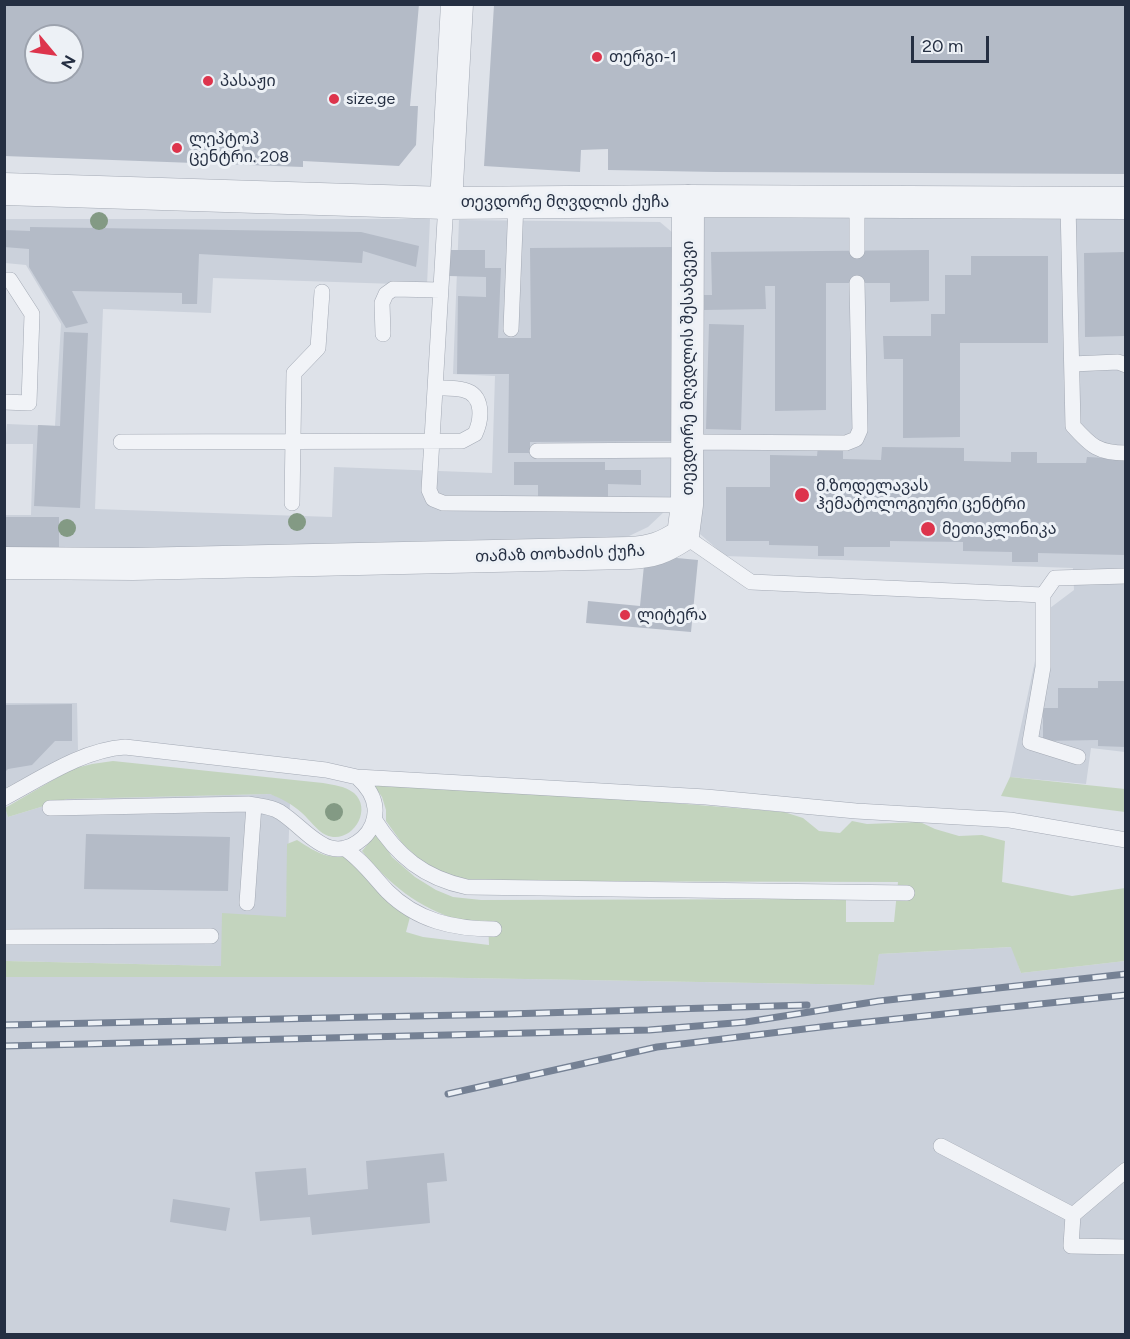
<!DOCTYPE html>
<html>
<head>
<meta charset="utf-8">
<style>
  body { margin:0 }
  #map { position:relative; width:1130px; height:1339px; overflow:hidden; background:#dee2e9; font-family:Figtree,sans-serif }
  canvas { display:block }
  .frame { position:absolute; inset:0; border:6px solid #252f42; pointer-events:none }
  .north { position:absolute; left:24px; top:24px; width:60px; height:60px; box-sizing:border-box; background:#edf1f6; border:2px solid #9da3ae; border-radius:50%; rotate:119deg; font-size:16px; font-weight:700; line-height:24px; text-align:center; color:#252f42 }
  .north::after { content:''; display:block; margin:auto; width:21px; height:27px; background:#dd344c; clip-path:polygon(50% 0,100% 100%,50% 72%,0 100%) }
  .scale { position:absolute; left:911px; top:36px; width:78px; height:27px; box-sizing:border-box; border:3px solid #252f42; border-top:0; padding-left:8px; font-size:18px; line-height:21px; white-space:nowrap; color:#252f42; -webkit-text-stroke:4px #edf1f6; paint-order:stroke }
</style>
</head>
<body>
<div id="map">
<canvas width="1130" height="1339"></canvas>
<div class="frame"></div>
<div class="north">N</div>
<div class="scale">20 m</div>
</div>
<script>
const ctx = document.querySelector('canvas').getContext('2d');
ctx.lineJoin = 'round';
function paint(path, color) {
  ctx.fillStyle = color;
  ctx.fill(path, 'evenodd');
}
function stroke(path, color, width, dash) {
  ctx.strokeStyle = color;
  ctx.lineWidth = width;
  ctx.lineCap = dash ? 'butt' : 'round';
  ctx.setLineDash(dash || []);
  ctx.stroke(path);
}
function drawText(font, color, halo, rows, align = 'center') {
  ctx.font = font + ' Figtree,"Noto Sans Georgian",sans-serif';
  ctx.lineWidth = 6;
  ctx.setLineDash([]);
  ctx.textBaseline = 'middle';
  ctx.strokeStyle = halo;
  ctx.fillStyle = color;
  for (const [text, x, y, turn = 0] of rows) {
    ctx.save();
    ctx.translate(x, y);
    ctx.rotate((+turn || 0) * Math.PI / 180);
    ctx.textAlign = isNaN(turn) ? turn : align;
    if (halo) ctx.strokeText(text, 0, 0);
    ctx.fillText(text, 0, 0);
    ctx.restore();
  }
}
const built = new Path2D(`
  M1125 215V752L1091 748 1086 784 1010 777 1035 661 1038 617 1074 590 1073 568 725 556 692 527 697 223 705 217Z
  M4 219H430L427 285 213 278 211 313 103 309 95 509 332 517 334 467 492 473 495 376 453 374 459 220 660 222 673 233 675 494 665 511 648 527 629 536 606 540 5 560V515H31L33 444H5L7 424 55 426 61 324 26 265 5 263Z
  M5 703H77L78 750 5 788Z
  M270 794 285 799 290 803 286 917 221 966 7 961 5 976 409 977 873 985 879 954 1012 947 1021 973 1125 961V1334H5L4 804 8 817 67 799Z`);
const green = new Path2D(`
  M113 761 323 783C334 785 345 786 354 793 374 811 350 846 326 835 317 831 309 819 302 813 292 804 282 799 270 794L67 799 8 817 5 808 72 769 92 764Z
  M1010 777 1125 789V812L1001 796Z
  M373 784 575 795 784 812 803 818 819 831 840 833 852 821 867 824 920 822 935 829 959 836 982 835 1005 841 1002 882 1072 896 1125 888V961L1021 973 1011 947 879 954 874 985 409 977H5L6 961 221 966 222 913 286 917 287 844 297 840C316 852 324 858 347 857L396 909 410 917 406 932 423 937 489 945 488 921C479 920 469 922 460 920 419 909 388 883 362 851L377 833 392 857 415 877 436 890 453 897 481 900 846 899V922H894L898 882 468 881 441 875 422 862 402 843 386 821V810L382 797Z`);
const building = new Path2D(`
  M4 4H419L410 106H418L416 145 399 166 303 161V167L4 156ZM36 36H72V72H36Z
  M494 5H1125V174L716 172 608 170V149L581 150 580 172 484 166Z
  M30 227 361 232 419 246 416 267 363 251 362 263 199 254 197 304H182V293L72 291 88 323 66 328 29 267V249L4 247V230L30 231Z
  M676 247 677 441 530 442V453H508L509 374H457L458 296 486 297V277L449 276V250H485V268H501L498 338H531L530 248Z
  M929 250V301L890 302V283H826V410L775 411V286H765L766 309 703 310 704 295H712L711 252Z
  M1125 252V336L1085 337 1084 253Z
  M971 256H1048V343H960V437L903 438V359H884L883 336H931V314H945V275H971Z
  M709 324 744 325 741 430 706 429Z
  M64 332 88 333 80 508 34 506 38 425 60 426Z
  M818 446H843V459L881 460 882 447 964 448V461L1011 462V452H1037V463H1086L1087 457 1125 459V555L1038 553V562H1012V552L963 551V542L890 541V547H844V556H818V546L769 545V541H726V487H770V455L817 456Z
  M514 462H605V470H641V485L608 484V497H538V485H514Z
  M4 517H59V549L4 550Z
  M645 555 698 560 691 632 586 623 588 601 640 606Z
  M1098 681H1125V747L1098 746V740L1043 741V708H1058V688H1098Z
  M72 704V741H55L32 765 8 769 4 773V705Z
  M86 834 230 837 228 891 84 889Z
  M444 1153 447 1181 427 1183 430 1223 312 1235 310 1217 260 1221 255 1172 306 1168 308 1195 368 1189 366 1161Z
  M173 1199 230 1208 226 1231 170 1222Z`);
const lane = new Path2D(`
  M446 203 429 490 433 499 443 503 687 505
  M857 203V251
  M1068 204 1073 426C1091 446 1098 453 1126 453
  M4 280H10L32 314 29 403 4 402
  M511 329 516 202
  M383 334 382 303 386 294 393 289 440 290
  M1072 364 1118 362 1126 365
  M121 442 462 441 475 434C482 419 484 395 464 390 455 387 444 388 435 388
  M688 442 846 443 856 439 860 430 857 283
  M537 451 687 450
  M292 503 294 373 318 348 322 292
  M683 535 751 582 1043 595 1055 578 1126 576
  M1043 595V667L1030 742 1078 757
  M4 798C42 778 82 750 125 747L326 770 357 777 706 797 856 811 1010 820 1126 840
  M50 808 249 804C259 806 271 806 280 812 307 829 329 868 363 838 371 831 376 819 375 808 374 795 367 786 357 777
  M374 819C397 856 424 878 467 887L907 893
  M344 848C361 859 373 876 387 891 417 921 454 929 494 929
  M247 903 254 805
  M4 937 211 936
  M941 1146 1073 1215 1071 1246 1126 1247
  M1073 1215 1126 1170`);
const street = new Path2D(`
  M4 189 446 203 688 201 1126 203
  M446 203 457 4
  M4 563 133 564 629 553C652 552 663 548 683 535L687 505 688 201`);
const rail = new Path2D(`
  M4 1025 508 1014 807 1005
  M4 1046 649 1030 746 1022 879 1001 1126 974
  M448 1094 657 1047 829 1026 1126 995`);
const trees = [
  [99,221],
  [297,522],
  [67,528],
  [334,812]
];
const markers = [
  [597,57,6,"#dd344c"],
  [208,81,6,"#dd344c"],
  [334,99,6,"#dd344c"],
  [177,148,6,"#dd344c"],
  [802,495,8,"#dd344c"],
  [928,529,8,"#dd344c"],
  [625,615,6,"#dd344c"]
];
const poiNames = [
  ["თერგი-1",609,57],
  ["პასაჟი",220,81],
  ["size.ge",346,99],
  ["ლეპტოპ",189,139],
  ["ცენტრი. 208",189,157],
  ["მ.ზოდელავას",816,486],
  ["ჰემატოლოგიური ცენტრი",816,504],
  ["მეთიკლინიკა",942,529],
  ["ლიტერა",637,615]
];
const streetNames = [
  ["თევდორე მღვდლის ქუჩა",565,202],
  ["თევდორე მღვდლის შესახვევი",688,368,-90],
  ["თამაზ თოხაძის ქუჩა",560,554,-2]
];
paint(built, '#cbd1db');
paint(green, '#c3d4be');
paint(building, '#b4bbc7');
stroke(lane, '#a3a9b4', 16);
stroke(street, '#a3a9b4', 33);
stroke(lane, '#f1f3f7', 15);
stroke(street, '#f1f3f7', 32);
stroke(rail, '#758194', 7);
stroke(rail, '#edf1f6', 4.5, [14]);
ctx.fillStyle = '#839a84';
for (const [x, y] of trees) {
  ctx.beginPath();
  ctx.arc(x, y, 9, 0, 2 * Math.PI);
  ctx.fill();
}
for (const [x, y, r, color] of markers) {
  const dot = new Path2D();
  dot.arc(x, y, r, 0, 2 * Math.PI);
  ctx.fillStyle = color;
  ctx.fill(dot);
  stroke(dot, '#edf1f6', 2);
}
drawText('16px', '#252f42', '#edf1f6', poiNames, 'left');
drawText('16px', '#252f42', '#edf1f6', streetNames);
</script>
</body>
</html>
